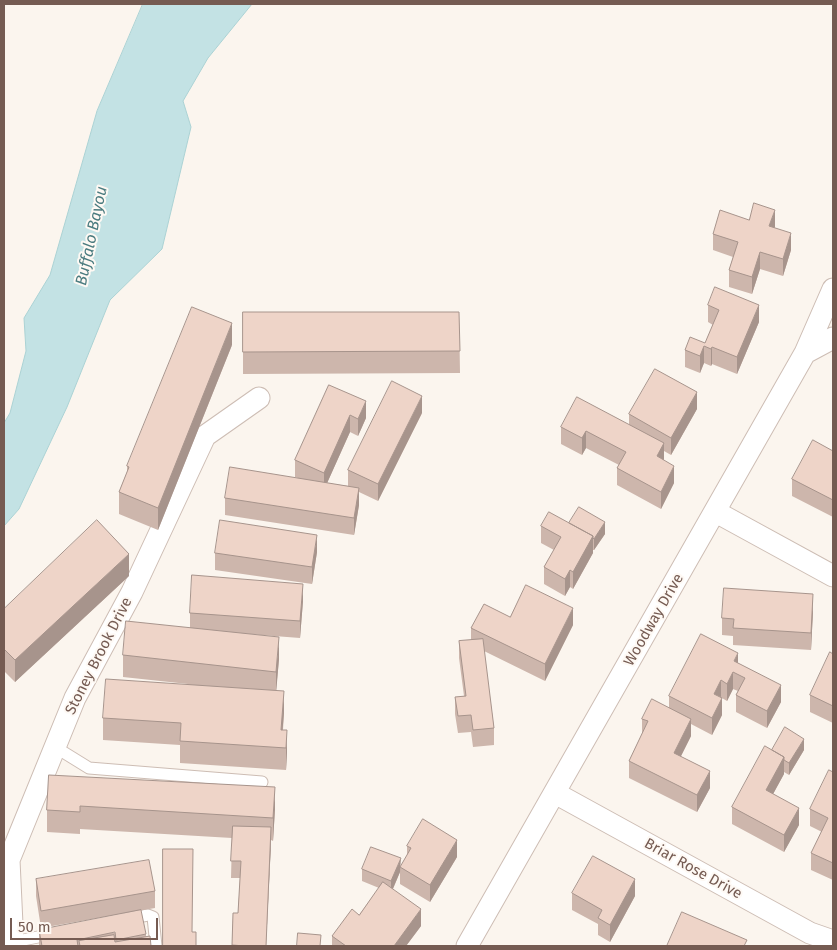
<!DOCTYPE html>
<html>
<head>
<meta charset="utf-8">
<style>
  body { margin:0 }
  #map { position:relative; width:837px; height:950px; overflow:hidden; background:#fbf5ee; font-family:"Fira Sans",sans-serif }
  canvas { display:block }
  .frame { position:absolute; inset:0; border:5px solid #755b52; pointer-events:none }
  .scale { position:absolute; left:10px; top:918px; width:148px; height:22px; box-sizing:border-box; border:2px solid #755b52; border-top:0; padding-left:6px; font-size:15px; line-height:18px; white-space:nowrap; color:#755b52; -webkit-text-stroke:4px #fef9f4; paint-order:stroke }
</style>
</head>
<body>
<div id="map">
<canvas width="837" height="950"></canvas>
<div class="frame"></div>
<div class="scale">50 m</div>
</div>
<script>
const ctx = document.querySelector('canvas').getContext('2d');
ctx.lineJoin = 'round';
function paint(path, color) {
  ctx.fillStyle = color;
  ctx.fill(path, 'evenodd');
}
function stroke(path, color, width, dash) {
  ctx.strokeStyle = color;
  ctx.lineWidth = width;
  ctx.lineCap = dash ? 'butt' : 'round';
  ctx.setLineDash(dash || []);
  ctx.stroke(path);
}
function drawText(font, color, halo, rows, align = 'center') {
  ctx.font = font + ' "Fira Sans",sans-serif';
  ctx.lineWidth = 4;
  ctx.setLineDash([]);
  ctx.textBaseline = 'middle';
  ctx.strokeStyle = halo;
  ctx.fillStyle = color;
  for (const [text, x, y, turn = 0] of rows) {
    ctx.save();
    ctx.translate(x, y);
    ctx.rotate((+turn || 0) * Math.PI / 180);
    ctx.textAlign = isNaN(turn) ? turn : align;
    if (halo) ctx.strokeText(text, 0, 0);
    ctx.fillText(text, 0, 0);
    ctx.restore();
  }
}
const water = new Path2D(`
  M143 4H252L208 58 183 101 191 127 162 249 110 300 67 407 19 509 4 526V423L10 413 26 351 24 318 50 275 97 111Z`);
const service = new Path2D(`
  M55 747 89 768 262 782
  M127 919 148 915 153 917 156 946
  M13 942 53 934`);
const minor = new Path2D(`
  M805 353 833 338
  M716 512 833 576
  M555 793 810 933 833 941
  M13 946 9 860 75 698 132 592 205 436 259 398
  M467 946 805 353 833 289`);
const wall = new Path2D(`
  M775 228 791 250 783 276 760 269 752 294 729 287V270L733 257 713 250V234Z
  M708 305 759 322 737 374 712 364 711 366 704 363 700 373 685 367V350L705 343 713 325 708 322Z
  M243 312H459L460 373 243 374Z
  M232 345 158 530 119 514V492L127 472V466Z
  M329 385 366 418 358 436 350 432 327 483 348 486V470L422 413 378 501 359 492V505L354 535 225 515V498L298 478 295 477V460Z
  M697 409 671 455 664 451V460L674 483 661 509 617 485V468L619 465 586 448 582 455 561 444V427L629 425V414Z
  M833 450V517L792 496V479Z
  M569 523 605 534 594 550H593V553L573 589 570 587 565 596 544 584V567L554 550 541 543V526Z
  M317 552 312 584 215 570V553Z
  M129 576 15 682 4 671V609Z
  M303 601 300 638 248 634 279 659 276 690 284 713 283 730 287 752 286 770 180 763V745L103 740V718L188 684 123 677V655L190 628V613Z
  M813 611 811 650 733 645V636L722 635V618Z
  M510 617 573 625 545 681 484 651 494 728V745L473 747 471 732 458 733 455 714V697L464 696 459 658V641L471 640V628Z
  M833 654V723L810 712V695Z
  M738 663 781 702 767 728 736 712V695L738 691 733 689 727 701 722 698V715L712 735 691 724V736L681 756 710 788 697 812 629 778V761L642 734V719L669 708V696Z
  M772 750H804L789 775 784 772V774L773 794 799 825 784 852 732 824V807Z
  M833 772V880L811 870V853L822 832 810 826V809Z
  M49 775 275 809 273 841 271 840 266 946H232L233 913H238L240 878H231L232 838 80 829V834L47 832V810Z
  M407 846 457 857 430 902 400 884V872L393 889 421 926 406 946H332V936L359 915 379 888 362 881V869L401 866 407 856Z
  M36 879 155 891V908L41 928 36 896Z
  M572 893 635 896 610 942 598 935V924L572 910Z
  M39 930 146 934V937L151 946H39Z`);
const shadedWall = new Path2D(`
  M775 210V227L769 243V226Z
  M791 233V250L783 276V259Z
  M760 252V269L752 294V277Z
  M759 305V322L737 374V357Z
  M232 323V345L158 530V508Z
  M704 346V363L700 373V356Z
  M712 347V364L711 366V349Z
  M697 392V409L671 455V438Z
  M422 396V413L378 501V484Z
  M366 401V418L358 436V419Z
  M350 415V432L324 490V473Z
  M586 431V448L582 455V438Z
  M664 443V460L657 456Z
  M674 466V483L661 509V492Z
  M359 488V505L354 535V518Z
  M605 522V534L594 550V539Z
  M317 535V552L312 584V567Z
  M593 536V553L573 589V572Z
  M129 554V576L15 682V660Z
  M570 570V587L565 596V579Z
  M303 584V601L300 638V621Z
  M813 594V611L811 650V633Z
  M573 608V625L545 681V664Z
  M279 637V659L276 694V672Z
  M738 653V670L734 661Z
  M733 672V689L727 701V684Z
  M721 680V697L714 694Z
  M781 685V702L767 728V711Z
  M284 691V713L281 747V730Z
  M722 698V715L712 735V718Z
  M691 719V736L674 770V753Z
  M287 730V752L286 770V748Z
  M804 739V750L789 775V763Z
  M784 757V774L766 807V790Z
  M710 771V788L697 812V795Z
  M275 787V809L273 841V818Z
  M799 808V825L784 852V835Z
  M271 827V844L266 946Z
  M457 840V857L430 902V885Z
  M401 858 400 872 391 893V881Z
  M635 879V896L610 942V925Z
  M421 909V926L406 946H394Z`);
const building = new Path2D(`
  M754 203 775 210 769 226 791 233 783 259 760 252 752 277 729 270 738 242 713 234 720 210 749 220Z
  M715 287 759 305 737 357 712 347 711 349 704 346 700 356 685 350 690 337 705 343 719 310 708 305Z
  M192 307 232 323 158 508 119 492 129 467 127 466Z
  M243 312H459L460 351 243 352Z
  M655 369 697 392 671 438 629 414Z
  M392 381 422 396 378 484 348 470Z
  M329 385 366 401 358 419 350 415 324 473 295 460Z
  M577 397 664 443 657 456 674 466 661 492 617 468 626 452 586 431 582 438 561 427Z
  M813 440 833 451V450V500L792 479Z
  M230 467 359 488 354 518 225 498Z
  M579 507 605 522 594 539 593 538V536L569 523Z
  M549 512 593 536 573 572 570 570 565 579 544 567 561 537 541 526Z
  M97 520 129 554 15 660 4 649V609Z
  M220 520 317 535 312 567 215 553Z
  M192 575 303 584 300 621 190 613Z
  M526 585 573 608 545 664 471 628 484 604 510 617Z
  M724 588 813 594 811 633 733 628 734 619 722 618Z
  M126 621 279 637 276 672 123 655Z
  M701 634 738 653 734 661 781 685 767 711 736 695 745 678 733 672 727 684 721 680 714 694 722 698 712 718 669 696Z
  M483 639 494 728 473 730 471 715 458 716 455 697 466 696 459 641Z
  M830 652 833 654V706L810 695Z
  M106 679 284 691 281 730H287L286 748 180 741 181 723 103 718Z
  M652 699 691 719 674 753 710 771 697 795 629 761 648 721 642 719Z
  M785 727 804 739 789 763 784 760V757L772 750Z
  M765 746 784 757 766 790 799 808 784 835 732 807Z
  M829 770 833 772V863L811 853 828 818 810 809Z
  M49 775 275 787 273 818 80 806V812L47 810Z
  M423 819 457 840 430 885 400 867 411 848 407 846Z
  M233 826 271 827 266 946H245L232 945 233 913H238L241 861H231Z
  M371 847 401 858 391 881 362 869Z
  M163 849H193L192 932H196V946H163Z
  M593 856 635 879 610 925 598 918 602 910 572 893Z
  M149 860 155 891 41 911 36 879Z
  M383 882 421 909 394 946H346L332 936 352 909 359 915Z
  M141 910 146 934 116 940 115 932 77 940 78 946H42L39 930Z
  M682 912 747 940 744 946H667Z
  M298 933 321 935 320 946H297Z
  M114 935 115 942 150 936 151 946H80L79 941Z`);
const streetNames = [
  ["Woodway Drive",654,620,-60],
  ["Stoney Brook Drive",99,656,-63],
  ["Briar Rose Drive",693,869,29]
];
const waterNames = [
  ["Buffalo Bayou",92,236,-78]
];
paint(water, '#c3e2e4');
stroke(water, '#abd2d4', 1);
stroke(service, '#cdbdb4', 13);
stroke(minor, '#cdbdb4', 23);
stroke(service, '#fff', 11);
stroke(minor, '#fff', 21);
paint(wall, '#cdb6ac');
paint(shadedWall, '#a7948c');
paint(building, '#eed4c8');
stroke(building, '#a7948c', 1);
drawText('15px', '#755b52', '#fef9f4', streetNames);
drawText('italic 16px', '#4a7b7f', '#fef9f4', waterNames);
</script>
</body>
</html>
